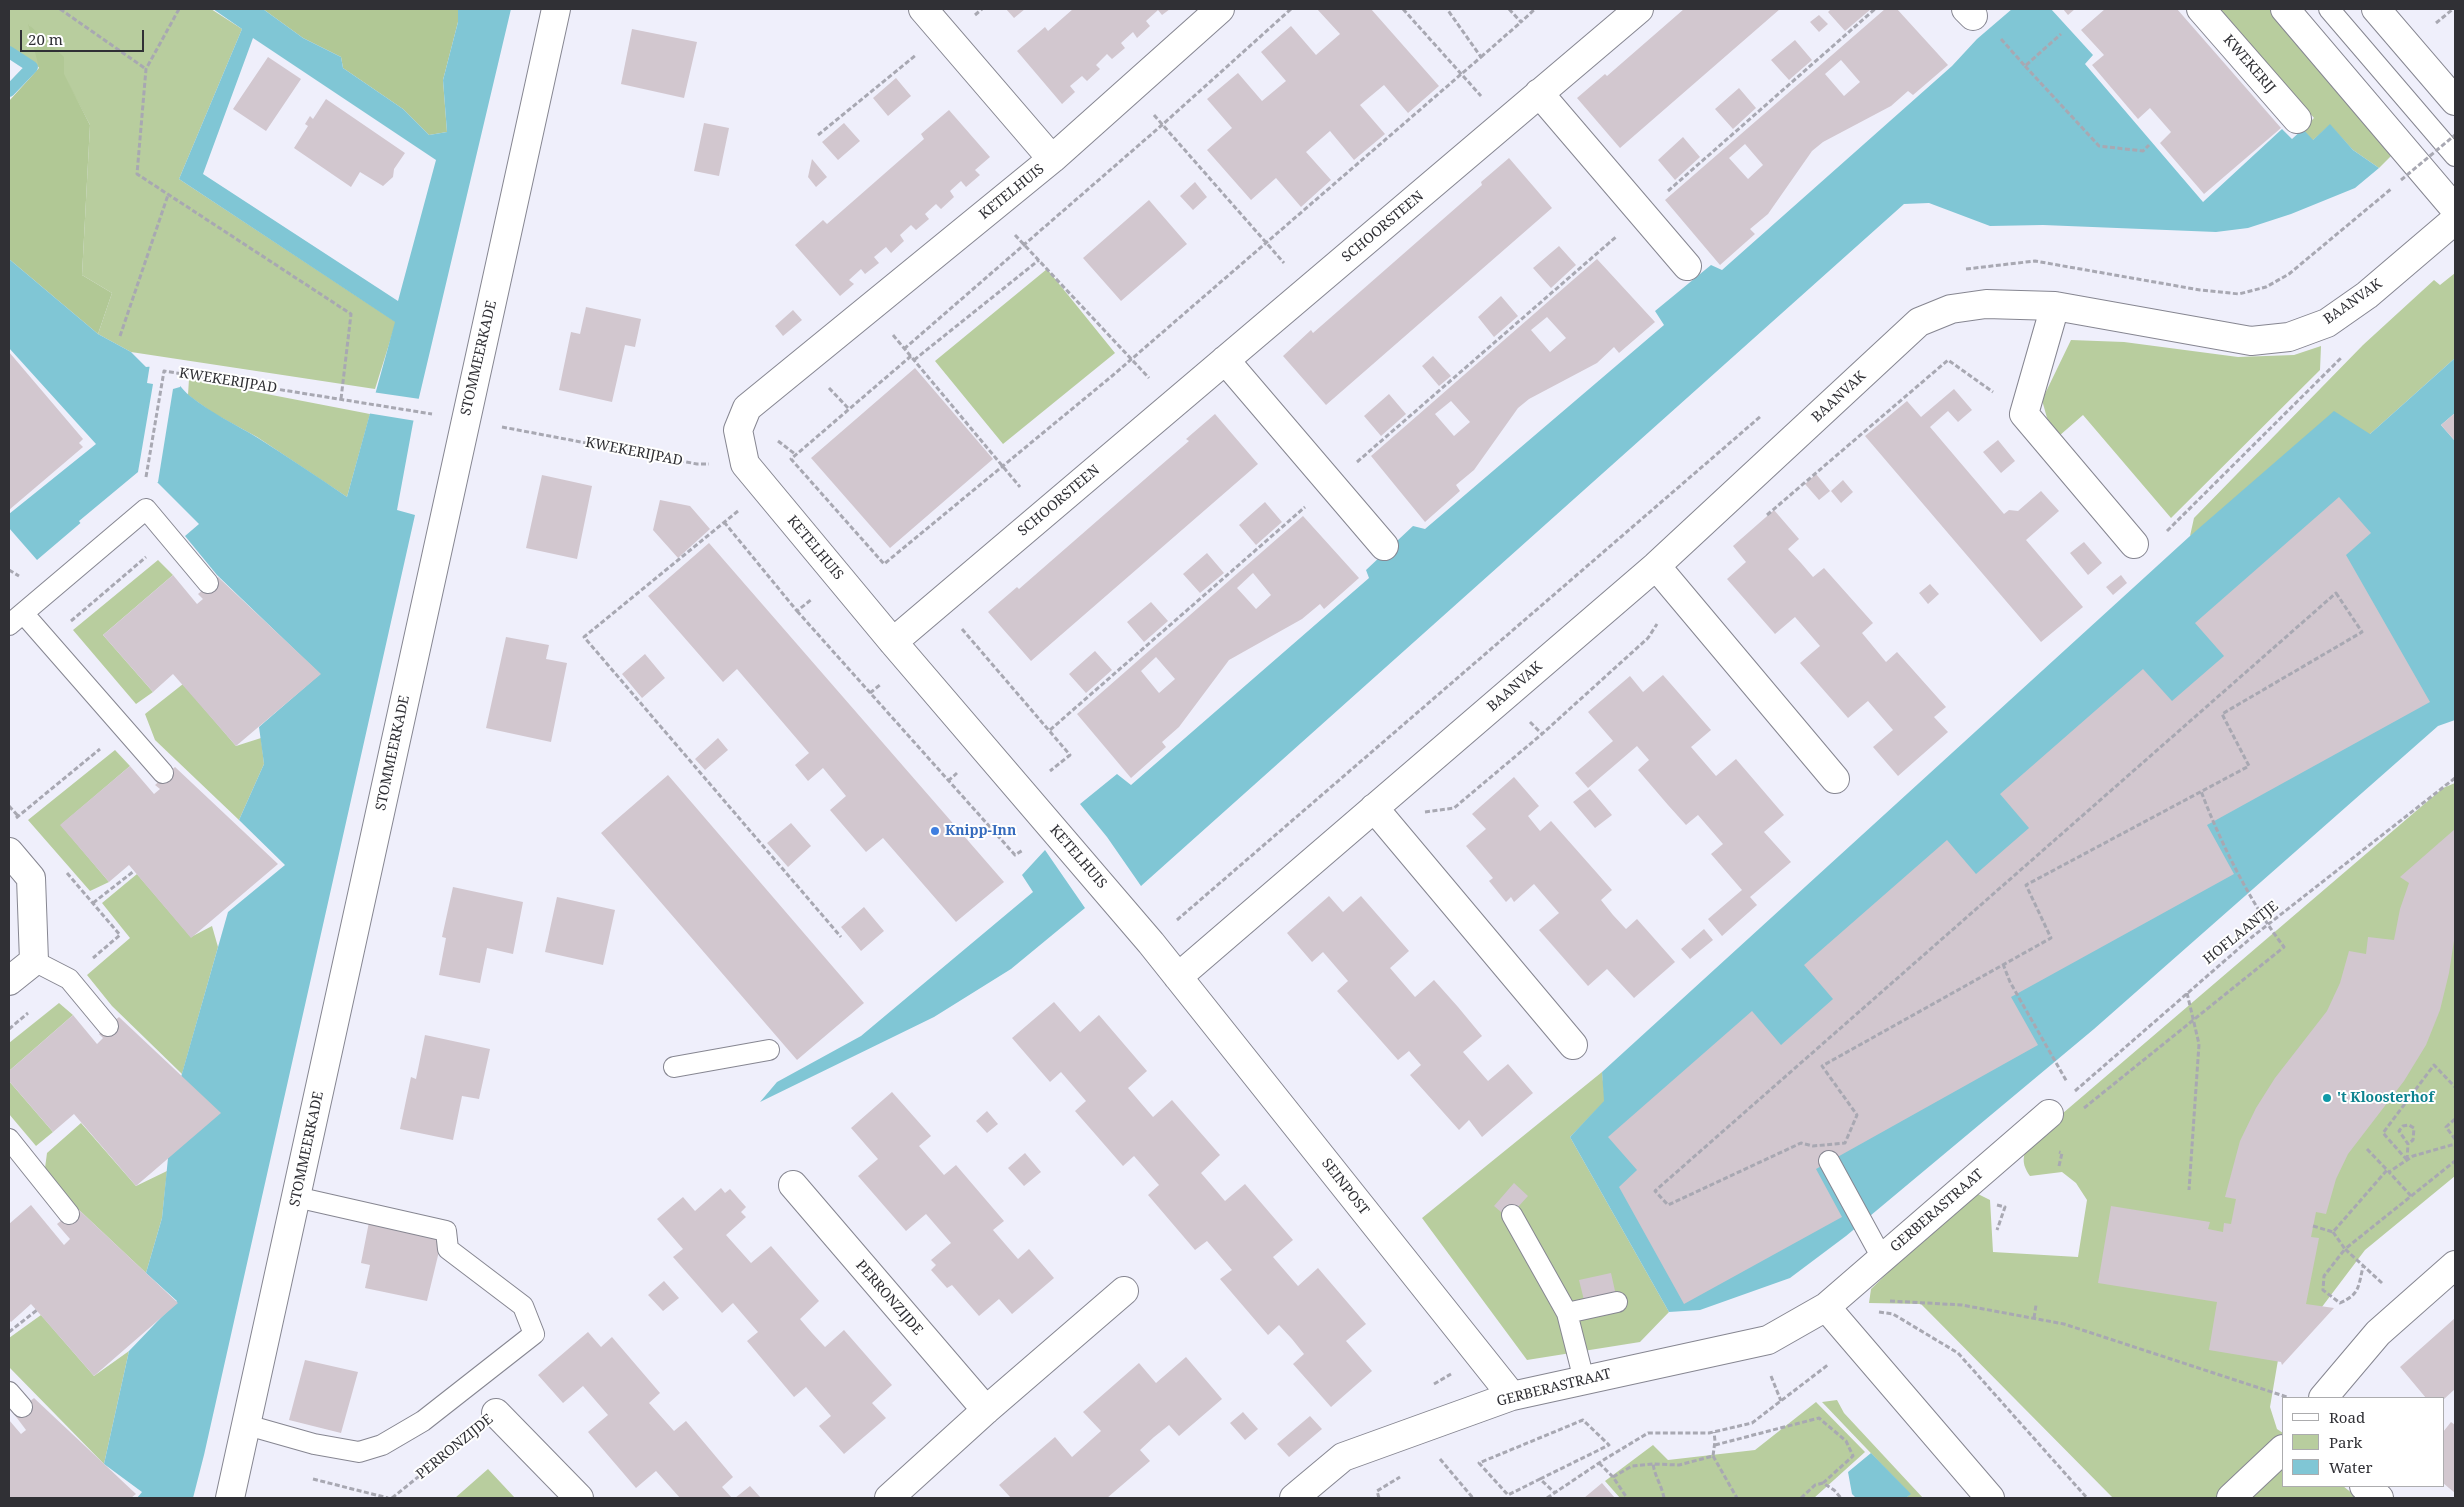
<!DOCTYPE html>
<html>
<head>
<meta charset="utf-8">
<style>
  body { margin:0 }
  #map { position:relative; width:2464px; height:1507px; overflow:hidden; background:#efeffb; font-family:"Noto Serif",serif }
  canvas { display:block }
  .frame { position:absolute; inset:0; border:10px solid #303035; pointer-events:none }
  .legend { position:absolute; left:2282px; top:1397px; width:162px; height:90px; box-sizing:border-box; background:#fff; border:1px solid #acacae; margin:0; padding:6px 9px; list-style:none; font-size:15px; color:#303035 }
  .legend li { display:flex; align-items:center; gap:10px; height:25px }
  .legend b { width:25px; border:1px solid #acacae }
  .scale { position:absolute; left:20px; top:30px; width:124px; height:22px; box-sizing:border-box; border:2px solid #303035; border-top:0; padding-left:6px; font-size:15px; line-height:18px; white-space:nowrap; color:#303035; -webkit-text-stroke:4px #fff; paint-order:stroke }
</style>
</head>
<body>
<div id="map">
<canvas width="2464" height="1507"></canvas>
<div class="frame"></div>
<ul class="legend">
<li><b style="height:6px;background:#fff"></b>Road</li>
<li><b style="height:14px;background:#b8cd9e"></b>Park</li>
<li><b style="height:14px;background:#80c6d5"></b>Water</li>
</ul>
<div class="scale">20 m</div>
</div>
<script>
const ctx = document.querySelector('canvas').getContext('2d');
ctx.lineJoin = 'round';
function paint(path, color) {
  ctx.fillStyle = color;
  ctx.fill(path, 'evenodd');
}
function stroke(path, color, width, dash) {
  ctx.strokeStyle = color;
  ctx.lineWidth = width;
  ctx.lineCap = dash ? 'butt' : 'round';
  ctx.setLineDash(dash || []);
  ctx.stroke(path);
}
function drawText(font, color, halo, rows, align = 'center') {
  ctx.font = font + ' "Noto Serif",serif';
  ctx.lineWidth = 4;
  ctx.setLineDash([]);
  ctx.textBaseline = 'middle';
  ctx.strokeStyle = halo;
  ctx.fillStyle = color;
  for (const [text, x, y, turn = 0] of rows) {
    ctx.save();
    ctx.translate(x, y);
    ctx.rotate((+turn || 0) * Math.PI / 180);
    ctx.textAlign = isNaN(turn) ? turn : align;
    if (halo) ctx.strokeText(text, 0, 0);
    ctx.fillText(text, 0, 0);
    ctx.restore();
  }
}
const green = new Path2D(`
  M9 9H211L242 29 179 179 396 322 375 389 131 352 98 334 112 293 82 275 90 125 63 74 29 25 40 68 9 48Z
  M2219 9H2270L2389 149 2392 155 2379 168 2353 150 2330 125 2312 141 2303 129 2314 118Z
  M1047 269 1115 353 1003 444 935 361Z
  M2455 273V358L2370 434 2190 536 2194 518 2363 345 2434 280 2440 285Z
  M2071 340 2124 342 2238 357 2294 355 2321 346 2320 370 2171 518 2083 415 2059 436 2047 418 2042 400Z
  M189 379 370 414 347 497 257 437 213 413 188 395Z
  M158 560 173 575 103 635 153 692 136 704 73 630Z
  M183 684 236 746 261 738 264 764 239 820 155 740 145 714Z
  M115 750 130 766 61 825 109 882 90 891 28 820Z
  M2455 783V1176L2365 1250 2303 1332 2278 1360 2270 1407 2277 1429 2283 1433V1486H2343L2358 1498H2113L1921 1304 1869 1303 1871 1289 1928 1234 1976 1193 1990 1200 1993 1252 2078 1257 2087 1200 2076 1183 2062 1172 2030 1176C2021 1163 2023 1157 2028 1143L2443 788Z
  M137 874 191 937 212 926 218 947 182 1074 112 1006 87 975 130 938 102 903Z
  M59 1003 73 1015 9 1071V1043Z
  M1602 1072 1605 1101 1570 1137 1669 1312 1640 1342 1527 1360 1422 1218Z
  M9 1081 53 1132 36 1146 9 1114Z
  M81 1123 136 1186 167 1171 162 1218 146 1273 77 1208 45 1168 47 1153Z
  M41 1315 94 1376 129 1351 104 1464 9 1367V1338Z
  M1837 1400 1844 1413 1923 1498H1906L1910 1494 1822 1402Z
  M1816 1402 1865 1452 1814 1498H1620L1605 1481 1653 1445 1668 1460 1755 1450Z
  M488 1469 515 1498H455Z`);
const forest = new Path2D(`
  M263 9H458V22L443 80 447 132 429 135 403 109 343 68 341 57 303 38Z
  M28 24 64 57V74L90 125 82 275 112 293 98 334 9 259V101L39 68Z`);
const water = new Path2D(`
  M213 9H263L303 38 341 57 343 68 403 109 429 135 447 132 443 80 458 22V9H511L413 423 397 510 415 515 204 1455 193 1498H137L142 1492 104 1464 129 1351 177 1301 146 1273 162 1218 168 1158 203 1120 177 1091 228 912 285 865 239 820 264 764 259 727 320 674 217 575 185 536 199 524 158 483 137 475 37 560 9 528V514L96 444 9 348V259L98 334 131 352 146 367C178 365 171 381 190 396 211 413 235 424 258 438 288 457 318 477 347 497L395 322 179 179 242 29ZM253 38 436 160 398 301 203 174Z
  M2012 9H2051L2093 55 2085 64 2203 202 2282 129 2292 139 2303 129 2313 140 2330 124 2353 150 2379 168 2355 188 2291 214 2248 228 2216 232 2043 225 1990 226 1929 203 1904 204 1141 886 1107 837 1080 804 1117 774 1131 785 1369 578 1366 570 1413 526 1425 529 1664 325 1655 311 1711 265 1722 270 1952 66 1977 39Z
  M2455 358V413L2441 425 2455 441V720L2438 726 2094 1029 1846 1236 1790 1278 1700 1310 1669 1312 1570 1137 1604 1101 1602 1072 2190 536 2334 411 2370 434Z
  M1045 850 1085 908 1011 969 934 1017 760 1102 777 1082 861 1036 1033 892 1022 875Z
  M1871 1453 1911 1494 1906 1498H1856L1852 1494 1848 1472Z`);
const pier = new Path2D(`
  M150 364H161L176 374 182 383 180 387 173 389 158 482 155 485 138 478 82 525 79 521 138 472 153 384 147 383Z
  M372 392 420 399 416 421 367 413Z`);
const stream = new Path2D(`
  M9 52 32 67 9 91`);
const building = new Path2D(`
  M1006 9H1025L1014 18Z
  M1073 9H1170L1162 15 1158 10 1146 21 1150 26 1137 38 1133 32 1121 43 1125 48 1112 59 1107 54 1096 65 1100 69 1087 81 1082 76 1070 86 1075 92 1062 104 1017 51 1045 27 1048 31Z
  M1317 9H1371L1439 86 1408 113 1384 85 1360 105 1385 134 1354 160 1330 131 1306 152 1331 180 1301 207 1276 178 1251 200 1207 150 1232 128 1207 99 1238 73 1262 101 1286 81 1261 52 1291 26 1316 55 1340 34Z
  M1684 9H1780L1620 148 1577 98 1605 74 1607 76Z
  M1831 9H1871L1845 31 1828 12Z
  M1885 9H1897L1948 65 1913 95 1908 91 1891 106 1823 142 1812 151 1768 214 1750 229 1755 234 1720 265 1665 200ZM1841 60 1860 82 1844 96 1825 74ZM1745 144 1763 165 1748 179 1729 158Z
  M2063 9H2075L2068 15Z
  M2105 9H2177L2281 128 2204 194 2160 143 2171 132 2150 108 2138 119 2092 65 2104 55 2081 30Z
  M1819 15 1828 24 1819 32 1810 22Z
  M632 29 697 42 684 98 621 84Z
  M1795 40 1812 60 1789 80 1771 60Z
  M268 57 301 79 266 131 233 109Z
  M896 78 911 96 888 116 873 98Z
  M1739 88 1756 108 1733 129 1715 109Z
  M326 99 405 153 394 169 393 177 383 186 360 172 351 187 294 148 308 126 305 124 310 116 313 119Z
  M949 110 990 157 975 170 980 175 966 187 961 181 950 191 954 197 941 209 936 204 925 214 929 219 916 230 911 225 900 235 904 241 891 253 886 247 874 257 879 263 865 274 861 269 849 280 854 284 840 296 795 245 823 220 827 224 924 139 921 134Z
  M704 123 729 128 719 176 694 171Z
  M844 123 860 141 838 160 822 142Z
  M1683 137 1700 157 1675 180 1658 160Z
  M1509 158 1552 208 1326 405 1283 356 1311 330 1313 333 1426 234 1482 185 1481 182Z
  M812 159 827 177 816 187 808 177Z
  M1195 182 1207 197 1193 210 1180 196Z
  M1149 200 1187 244 1121 301 1083 258Z
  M1559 246 1576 265 1551 288 1533 268Z
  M1597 259 1655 322 1619 353 1614 347 1597 363 1529 399 1518 408 1474 470 1456 485 1460 491 1425 522 1371 456ZM1547 317 1566 338 1550 352 1531 330ZM1451 401 1470 422 1454 436 1435 414Z
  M1501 296 1518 316 1494 337 1478 317Z
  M586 307 641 319 635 347 625 345 612 402 559 390 571 332 580 334Z
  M793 310 802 320 783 336 775 326Z
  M9 352 83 439 79 443 83 447 9 510Z
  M1433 356 1451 376 1439 386 1422 366Z
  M915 368 993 459 890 548 811 458Z
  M1954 389 1972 410 1958 422 1948 411 1930 427 2004 514 2009 510 2018 511 2041 491 2059 511 2026 540 2083 607 2041 642 1865 436 1907 401 1921 417Z
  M1389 394 1406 414 1381 436 1364 416Z
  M2455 413V441L2441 425Z
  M1215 414 1258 464 1031 661 988 612 1017 587 1019 589 1160 466 1189 441 1186 439Z
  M1998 440 2015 461 2001 473 1983 452Z
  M1816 474 1830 491 1819 500 1805 484Z
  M542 475 592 486 577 559 526 548Z
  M1843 480 1853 492 1841 503 1831 491Z
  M2339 497 2371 533 2346 555 2430 702 2207 825 2234 874 2011 997 2038 1045 1816 1169 1842 1217 1684 1304 1619 1187 1637 1170 1608 1137 1752 1011 1781 1045 1833 999 1804 965 1947 840 1976 874 2029 828 2000 794 2143 669 2172 701 2224 656 2195 623Z
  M660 500 690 506 710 529 678 558 653 530Z
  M1265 502 1282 522 1256 545 1239 525Z
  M1774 510 1799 539 1788 549 1801 563 1813 577 1824 568 1873 623 1862 633 1886 662 1897 652 1946 707 1934 717 1948 732 1898 776 1873 747 1893 730 1868 701 1848 718 1800 663 1820 646 1795 617 1775 634 1727 579 1746 562 1733 546Z
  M1303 516 1359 578 1324 609 1320 604 1302 619 1229 660 1179 727 1162 742 1166 747 1131 778 1077 714ZM1253 573 1271 595 1256 609 1237 588ZM1156 657 1175 679 1159 693 1141 671Z
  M2084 542 2102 563 2088 575 2070 553Z
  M709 543 1004 882 956 922 883 838 866 852 830 810 846 796 823 768 808 781 795 765 809 753 737 669 723 682 648 596Z
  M1207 553 1224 573 1200 593 1183 574Z
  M173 575 197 604 203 599 198 594 218 577 321 674 236 746 173 674 153 692 103 635Z
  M2121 575 2127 583 2113 595 2106 587Z
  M1930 584 1939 594 1928 604 1919 593Z
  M1151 602 1168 621 1144 642 1127 622Z
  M506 637 549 645 546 659 567 663 551 742 486 728Z
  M1095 651 1112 670 1086 693 1069 674Z
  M645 654 665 678 642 698 622 674Z
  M1663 675 1711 730 1691 747 1716 776 1736 759 1784 815 1764 832 1791 862 1750 897 1757 905 1722 936 1708 919 1742 890 1711 854 1723 844 1698 815 1686 825 1668 805 1638 770 1649 760 1637 746 1588 788 1575 773 1613 741 1588 712 1630 676 1643 692Z
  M718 738 728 750 705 770 695 759Z
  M130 766 154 794 160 789 155 785 175 767 278 864 191 938 129 865 109 882 60 825Z
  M668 775 864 1003 797 1060 601 833Z
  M1514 777 1539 806 1528 816 1540 831 1551 821 1612 890 1601 900 1613 915 1626 929 1637 919 1675 962 1634 998 1607 969 1588 986 1539 930 1559 913 1534 884 1514 902 1511 897 1506 902 1489 881 1493 878 1466 846 1486 829 1472 814Z
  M1590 789 1612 815 1595 828 1573 802Z
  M791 823 811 846 788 867 767 843Z
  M2455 829V934L2449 973 2440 1010 2426 1045 2404 1081 2348 1154 2336 1179 2326 1214 2316 1212 2311 1237 2319 1238 2306 1304 2334 1308 2282 1365 2281 1362 2209 1350 2217 1302 2098 1283 2111 1206 2210 1222 2208 1229 2223 1232 2224 1223 2231 1224 2236 1199 2225 1197 2240 1141 2256 1108 2275 1078 2327 1011 2340 983 2349 951 2366 954 2368 937 2394 940 2400 909 2409 883 2400 877Z
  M453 887 523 902 513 954 487 948 480 983 439 975 446 938 442 937Z
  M1329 896 1343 912 1361 896 1409 951 1390 968 1415 997 1434 980 1458 1007 1482 1036 1463 1052 1488 1081 1508 1064 1533 1093 1482 1137 1469 1120 1459 1130 1410 1075 1421 1065 1409 1051 1398 1060 1337 991 1348 981 1323 952 1312 962 1287 933Z
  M557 897 615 910 603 965 545 952Z
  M864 907 884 931 861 951 841 927Z
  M1704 929 1713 940 1690 959 1681 949Z
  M1054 1002 1080 1032 1099 1015 1147 1071 1128 1088 1140 1102 1153 1117 1172 1100 1220 1155 1201 1173 1225 1201 1245 1184 1293 1240 1273 1257 1298 1286 1318 1268 1366 1324 1346 1341 1372 1371 1331 1407 1293 1364 1304 1354 1292 1339 1279 1325 1268 1335 1220 1279 1232 1270 1207 1241 1195 1250 1148 1195 1159 1185 1134 1156 1123 1166 1075 1111 1086 1101 1061 1072 1050 1082 1012 1038Z
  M73 1015 97 1044 103 1038 99 1034 119 1017 221 1113 136 1186 74 1114 53 1132 9 1081V1071Z
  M425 1035 490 1049 479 1099 462 1096 453 1140 400 1129 411 1077 416 1079Z
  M892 1092 931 1136 919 1146 944 1175 956 1165 1004 1221 993 1230 1018 1259 1029 1249 1054 1278 1012 1314 999 1299 979 1316 952 1285 947 1288 931 1270 936 1265 931 1260 951 1243 926 1214 906 1231 858 1176 878 1159 851 1128Z
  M987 1111 998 1124 987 1133 976 1121Z
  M1025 1153 1041 1172 1024 1186 1008 1168Z
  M1514 1183 1528 1196 1508 1218 1494 1206Z
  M721 1188 725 1193 730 1189 746 1207 741 1212 746 1217 726 1235 751 1263 771 1246 819 1301 800 1319 812 1333 825 1347 844 1330 892 1385 872 1403 886 1418 844 1454 819 1426 831 1416 806 1387 794 1397 747 1341 758 1332 745 1317 733 1303 722 1313 673 1257 683 1249 657 1219 683 1197 695 1211Z
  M31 1205 64 1245 70 1239 57 1224 77 1208 178 1303 94 1376 31 1304 11 1322 9 1320V1224Z
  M369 1222 442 1239 427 1301 365 1288 370 1265 361 1263Z
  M1611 1273 1617 1300 1586 1308 1579 1280Z
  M664 1281 679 1298 663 1311 648 1295Z
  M2455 1318V1389L2443 1400 2426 1398 2400 1367Z
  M588 1332 601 1347 612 1337 660 1393 649 1403 674 1431 686 1421 733 1477 722 1487 732 1498H680L656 1471 636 1488 588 1432 608 1415 583 1386 563 1403 538 1375Z
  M1186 1357 1222 1399 1179 1436 1169 1425 1154 1437 1140 1450 1150 1461 1107 1498H1011L999 1485 1055 1437 1072 1457 1101 1431 1083 1412 1139 1363 1156 1383Z
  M305 1360 358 1372 341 1433 289 1420Z
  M34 1398 136 1494 131 1498H9V1420L21 1434 26 1430 14 1414Z
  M1243 1412 1258 1429 1245 1440 1230 1423Z
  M1310 1416 1322 1429 1289 1457 1277 1444Z
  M2451 1422 2455 1425V1493L2443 1483V1432Z
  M1602 1483 1615 1498H1584Z
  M750 1486 761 1498H735Z`);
const path = new Path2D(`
  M60 9 146 69
  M179 9 146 69 137 174 351 314 341 399
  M1403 9 1481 96
  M1509 9 1521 22 1535 9
  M975 15 982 9
  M2436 23 2453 9
  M2001 39 2025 66 2061 34
  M1481 57 1521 22
  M2025 66 2099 146 2143 151 2149 145
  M1154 115 1284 263
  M818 135 916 55
  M1668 191 1875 9
  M1015 235 1149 378
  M1966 269 2035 261 2200 290 2239 294 2266 287 2289 274 2391 189
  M893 335 1020 487
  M120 336 168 195
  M904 349 1162 125 1291 9
  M911 356 791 459 884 564 1112 376 1481 57 1447 9
  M914 360 1039 260
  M829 388 849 409
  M502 427 697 464H709
  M778 441 795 454
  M1357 462 1617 236
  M146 477 164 371 432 414
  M738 511 584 637 841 937
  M1767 515 1948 360 1993 392
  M724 522 797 611 812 599
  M2167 531 2342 357
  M9 570 19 576
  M2336 593 2362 632 2222 714 2249 766 2026 885 2051 938 1822 1066 1857 1115 1845 1143 1813 1146 1801 1143 1668 1205 1655 1191Z
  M797 611 1015 855 1023 850
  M71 621 146 557
  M962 629 1070 755 1050 771
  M870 693 881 684
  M1530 722 1542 734
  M1050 730 1305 507
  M948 781 957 773
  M9 806 19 817
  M1425 812 1454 808 1542 734 1648 638 1657 624
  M16 818 100 749
  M67 873 120 935 93 958
  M93 903 134 871
  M1177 920 1761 416
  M2003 964 2010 982 2067 1082
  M2187 993 2199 1044 2189 1190
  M9 1029 28 1013
  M2075 1091 2252 937 2455 778
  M2084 1108 2284 947C2251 904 2220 842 2201 791
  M2455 1119 2446 1127 2455 1139
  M2367 1149 2388 1171
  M2407 1160 2383 1133 2434 1065 2455 1087
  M2407 1160 2408 1144 2399 1131 2403 1126 2409 1125 2414 1128 2413 1140 2408 1144
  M2059 1166 2062 1153 2059 1152
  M2411 1196 2389 1172 2413 1156 2455 1144
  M1997 1205 2005 1207 1997 1230
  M2313 1226 2333 1232 2387 1170
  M2333 1232 2345 1249 2324 1276 2323 1290 2340 1303C2360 1294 2358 1287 2363 1267
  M2382 1283 2345 1249 2455 1161
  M1890 1301 1962 1305 2064 1324 2287 1397
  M1879 1312 1893 1314 1958 1353 2087 1498
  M2034 1318 2036 1305
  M9 1332 37 1310
  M1771 1376 1781 1401
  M1434 1384 1451 1374
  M1715 1445 1819 1418 1846 1441 1853 1456 1823 1483
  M1713 1456 1737 1498
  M1440 1459 1473 1498
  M1599 1463 1613 1477 1627 1498
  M1613 1477 1632 1466 1653 1464
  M313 1479 388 1498
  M1540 1479 1609 1445 1583 1420 1479 1463 1508 1495 1540 1479 1555 1493
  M392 1498 469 1436
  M1379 1498 1377 1491 1400 1477
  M1547 1498 1605 1459 1648 1433H1709L1752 1423 1829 1364
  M1664 1498C1662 1486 1655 1477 1653 1464L1679 1465 1713 1456 1715 1441 1714 1432
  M1801 1498 1815 1485 1823 1483 1834 1490 1841 1498`);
const service = new Path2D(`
  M2329 9 2455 156
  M23 613 163 773
  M9 625 146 509 208 583
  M34 961 69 979 108 1026
  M674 1067 769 1050
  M9 1139 69 1214
  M1829 1161 1882 1258
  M1512 1215 1567 1313 1584 1380
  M1567 1313 1617 1302
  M9 1392 22 1407
  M247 1425 314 1444 359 1452 382 1445 423 1421 534 1334 523 1306 448 1249 446 1231 296 1197`);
const minor = new Path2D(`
  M923 9 1052 159
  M1220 9 1052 159 747 408 738 430 745 464 893 642 1151 943 1512 1396
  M1966 9 1973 16
  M2201 9 2297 119
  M1539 93 1687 266
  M2055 306 2024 414 2134 544
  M1225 360 1384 546
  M1656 566 1835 779
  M893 642 1639 9
  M1374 808 1573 1045
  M9 852 31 878 34 961 9 981
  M1178 977 1656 566 1919 322 1951 309 1986 304 2055 306 2251 341 2289 337 2327 323 2367 295 2455 220
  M793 1185 986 1410
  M1826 1307 1990 1498
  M2323 1398 2378 1333 2455 1265
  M496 1413 579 1498
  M2364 1486 2379 1498
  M230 1498 556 9
  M889 1498 986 1410 1124 1291
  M1294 1498 1343 1457 1512 1396 1768 1340 1826 1307 2049 1114
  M2231 1498 2283 1449`);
const tertiary = new Path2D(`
  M2285 9 2455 209
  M2376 9 2455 101`);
const pathBridge = new Path2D(`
  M2401 180 2455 135`);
const markers = [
  [935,831,5,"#3f7fe0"],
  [2327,1098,5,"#0f9aa8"]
];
const streetNames = [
  ["KWEKERIJ",2249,64,49],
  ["KETELHUIS",1012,192,-39],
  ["SCHOORSTEEN",1383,227,-40],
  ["BAANVAK",2353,302,-35],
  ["STOMMEERKADE",479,358,-77],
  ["KWEKERIJPAD",228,381,9],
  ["BAANVAK",1839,397,-43],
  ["KWEKERIJPAD",634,452,11],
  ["SCHOORSTEEN",1059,501,-40],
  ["KETELHUIS",815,548,50],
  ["BAANVAK",1515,687,-41],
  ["STOMMEERKADE",393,753,-78],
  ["KETELHUIS",1078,857,49],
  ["HOFLAANTJE",2241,933,-39],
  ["STOMMEERKADE",307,1149,-78],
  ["SEINPOST",1345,1187,52],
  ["GERBERASTRAAT",1937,1211,-41],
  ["PERRONZIJDE",889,1298,49],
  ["GERBERASTRAAT",1554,1388,-14],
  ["PERRONZIJDE",455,1447,-39]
];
const shopNames = [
  ["Knipp-Inn",945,831]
];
const cultureNames = [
  ["'t Kloosterhof",2337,1098]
];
paint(green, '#b8cd9e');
paint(forest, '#b1c895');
paint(water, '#80c6d5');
paint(pier, '#efeffb');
stroke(stream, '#80c6d5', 12);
paint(building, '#d2c7cf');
stroke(service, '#868691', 22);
stroke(minor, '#868691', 30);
stroke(tertiary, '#868691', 30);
stroke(path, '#a8a8b2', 3, [5, 2.5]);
stroke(service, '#fff', 20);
stroke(minor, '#fff', 28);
stroke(tertiary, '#fff', 28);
stroke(pathBridge, '#a8a8b2', 3, [5, 2.5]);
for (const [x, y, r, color] of markers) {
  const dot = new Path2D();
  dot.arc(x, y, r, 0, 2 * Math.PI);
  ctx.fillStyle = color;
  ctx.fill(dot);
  stroke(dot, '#fff', 2);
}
drawText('14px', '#303035', '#fff', streetNames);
drawText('bold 14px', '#366cbe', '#fff', shopNames, 'left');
drawText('bold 14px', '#0d838f', '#fff', cultureNames, 'left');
</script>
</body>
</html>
